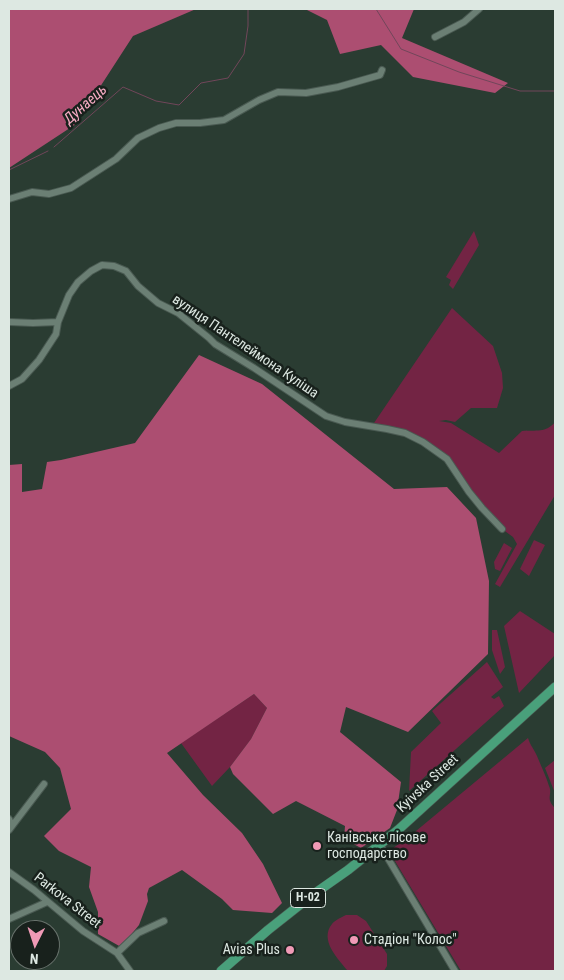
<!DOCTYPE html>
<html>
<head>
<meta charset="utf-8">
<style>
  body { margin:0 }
  #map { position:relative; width:564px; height:980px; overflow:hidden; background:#2a3c32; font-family:"Roboto Condensed",sans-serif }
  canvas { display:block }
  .frame { position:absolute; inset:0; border:10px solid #dde8e2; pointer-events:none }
  .north { position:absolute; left:10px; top:920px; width:50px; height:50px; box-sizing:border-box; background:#18211c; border:1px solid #67716b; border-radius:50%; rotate:184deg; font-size:14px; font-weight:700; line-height:20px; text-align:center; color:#dde8e2 }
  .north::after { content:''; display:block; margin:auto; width:18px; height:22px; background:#f09ab6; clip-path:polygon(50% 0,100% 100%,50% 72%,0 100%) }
</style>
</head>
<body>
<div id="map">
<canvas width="564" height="980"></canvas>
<div class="frame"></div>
<div class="north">N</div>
</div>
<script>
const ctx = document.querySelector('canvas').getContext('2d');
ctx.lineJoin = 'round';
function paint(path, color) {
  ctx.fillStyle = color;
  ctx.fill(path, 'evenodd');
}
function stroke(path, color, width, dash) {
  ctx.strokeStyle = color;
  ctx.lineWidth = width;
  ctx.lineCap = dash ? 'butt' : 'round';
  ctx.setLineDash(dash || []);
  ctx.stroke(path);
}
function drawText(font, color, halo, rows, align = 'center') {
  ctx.font = font + ' "Roboto Condensed",sans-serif';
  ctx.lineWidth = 5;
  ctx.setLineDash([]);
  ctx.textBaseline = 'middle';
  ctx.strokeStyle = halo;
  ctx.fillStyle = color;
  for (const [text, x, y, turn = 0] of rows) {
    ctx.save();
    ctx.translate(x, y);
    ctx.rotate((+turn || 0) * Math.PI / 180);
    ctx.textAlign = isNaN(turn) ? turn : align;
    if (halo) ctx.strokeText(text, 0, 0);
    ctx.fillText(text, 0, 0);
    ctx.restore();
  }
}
const green = new Path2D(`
  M474 231 479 245 453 289 449 285 451 280 446 277Z
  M452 308 493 346 502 373 503 388 497 408H471L455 422 446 420 439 421 451 423 499 453 522 431C536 430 546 433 555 422V495L500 587 495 584 517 544 513 537 502 529 447 459 423 442 374 423Z
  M534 540 545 545 529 576 520 569Z
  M504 543 512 548 500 571 495 569 494 562Z
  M520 611 555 634V655L519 693 504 626Z
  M492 630H497L505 667 500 674 492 650Z
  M487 662 503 687 491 697 494 699 499 696 504 706 409 791 411 752 441 723 432 711Z
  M254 694 267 708 251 739 230 767 212 786 181 743Z
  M528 738C530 745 534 749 537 756 541 766 546 776 549 786 553 795 545 798 555 808V971H461L389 851 410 836Z
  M555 760V793L545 768Z
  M346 915H357L366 921 387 954V966L384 971H348C338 959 319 940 332 924 335 920 342 917 346 915Z`);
const forest = new Path2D(`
  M9 9H196L133 36 76 124 9 168Z
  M305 9H414L402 38 508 83 495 93 413 77 381 45 340 54 327 20Z
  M199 355 262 384 394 489 447 487 476 518 489 581 488 654 408 732 346 707 340 732 401 782 397 810 390 828 361 848 344 839 345 826 296 801 273 814 233 774 230 767 251 739 267 708 254 694 167 753 203 795 242 833 263 864 282 903 272 913 233 910 222 899 182 870 149 888 147 894 148 901 139 925 121 947 98 934V912L89 887 91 867 59 851 44 836 71 809 60 768 45 752 9 736V465L22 464V492L42 489 47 462 61 460 135 443Z`);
const stream = new Path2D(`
  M376 9 401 49 459 72 520 91H555
  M54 147 123 87 156 101 179 105 201 83 228 78 244 54 248 26V9
  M9 170 48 151`);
const minor = new Path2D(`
  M435 37 464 22 479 9
  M9 199 32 192 49 194 71 188 116 159 138 138 159 128 176 123H200L224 120 259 100 278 92 306 93 338 87 380 75 382 70
  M9 322 33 323 58 322
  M9 386 22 379 39 360 56 334 58 322 69 295 78 282 91 271 102 265 114 266 126 271 138 286 158 303 178 313 209 338 215 344 254 368 326 416 345 422 387 429 405 433 423 442 447 459 469 492 482 508 502 529
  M9 819 12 826 9 830
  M12 826 44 784
  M380 845 455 971
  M9 872 34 890 83 931 117 953 130 971
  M9 919 47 902
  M117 953 138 933 164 921`);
const major = new Path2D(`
  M221 971 268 930 311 896 348 870 398 830 555 687`);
const markers = [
  [317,846,5,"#f09ab6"],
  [354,940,5,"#f09ab6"],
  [290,950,5,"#f09ab6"]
];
const shields = [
  [308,898,35]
];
const shieldNames = [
  ["Н-02",308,898]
];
const streetNames = [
  ["вулиця Пантелеймона Куліша",245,347,34],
  ["Kyivska Street",428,784,-43],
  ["Parkova Street",67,901,38]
];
const poiNames = [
  ["Канівське лісове",327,838],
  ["господарство",327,854],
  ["Стадіон \"Колос\"",364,940],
  ["Avias Plus",280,950,"right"]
];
const waterNames = [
  ["Дунаець",86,105,-41]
];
paint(green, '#732444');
paint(forest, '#ac4e71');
stroke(stream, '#71465a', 1);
stroke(minor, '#4a5a52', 8);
stroke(major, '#4a5a52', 10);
stroke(minor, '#6b7f74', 6);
stroke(major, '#49a07b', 9);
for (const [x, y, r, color] of markers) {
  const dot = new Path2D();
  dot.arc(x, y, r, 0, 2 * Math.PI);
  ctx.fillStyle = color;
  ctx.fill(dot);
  stroke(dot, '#18211c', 2);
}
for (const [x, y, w] of shields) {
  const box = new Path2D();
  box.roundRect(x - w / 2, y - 9.5, w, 19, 4);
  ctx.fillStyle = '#18211c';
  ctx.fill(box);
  stroke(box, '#dde8e2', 1);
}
drawText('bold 12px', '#dde8e2', null, shieldNames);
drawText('14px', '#dde8e2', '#18211c', streetNames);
drawText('14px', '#dde8e2', '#18211c', poiNames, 'left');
drawText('italic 15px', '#f7abc3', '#18211c', waterNames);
</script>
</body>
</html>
